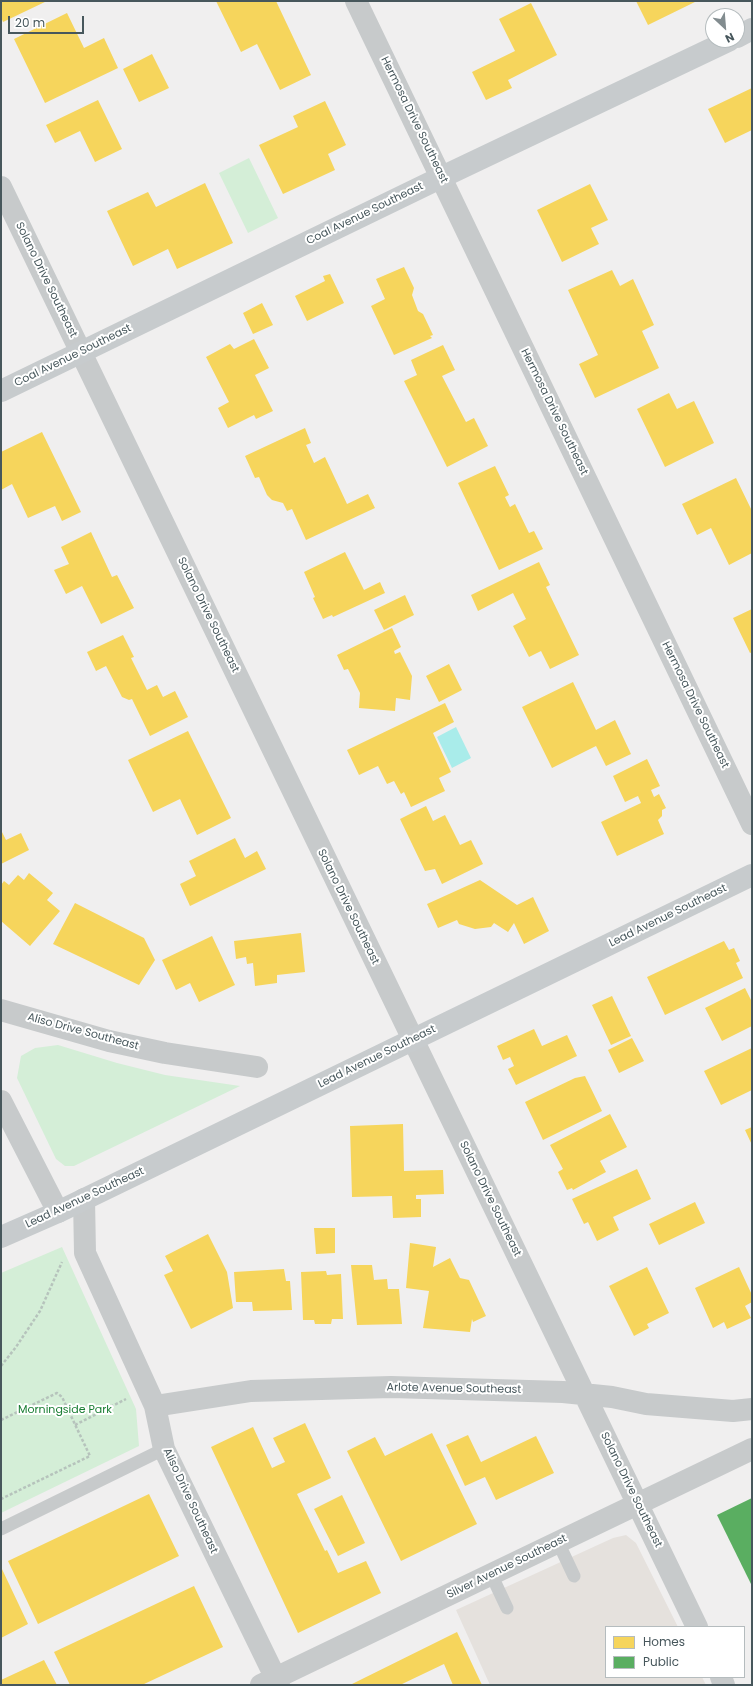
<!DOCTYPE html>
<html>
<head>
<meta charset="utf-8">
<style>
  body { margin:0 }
  #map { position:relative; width:753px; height:1686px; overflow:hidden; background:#f0efef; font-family:Poppins,sans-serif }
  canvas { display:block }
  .frame { position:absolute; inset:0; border:2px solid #47575c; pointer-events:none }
  .legend { position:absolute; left:605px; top:1626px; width:140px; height:52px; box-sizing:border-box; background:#fff; border:1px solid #b5bcbe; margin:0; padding:5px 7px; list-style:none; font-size:12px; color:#47575c }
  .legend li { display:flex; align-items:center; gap:8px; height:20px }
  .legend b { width:20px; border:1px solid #b5bcbe }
  .north { position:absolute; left:705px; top:8px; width:40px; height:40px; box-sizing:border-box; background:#fff; border:1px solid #b5bcbe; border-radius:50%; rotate:154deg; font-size:11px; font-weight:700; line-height:16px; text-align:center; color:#47575c }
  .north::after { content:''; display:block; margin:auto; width:14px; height:18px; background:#828c8f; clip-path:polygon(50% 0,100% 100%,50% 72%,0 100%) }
  .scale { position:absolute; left:8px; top:16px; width:76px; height:18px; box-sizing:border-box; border:2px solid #47575c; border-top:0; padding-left:5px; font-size:12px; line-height:14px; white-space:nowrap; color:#47575c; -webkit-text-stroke:3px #fff; paint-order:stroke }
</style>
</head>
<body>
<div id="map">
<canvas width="753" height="1686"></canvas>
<div class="frame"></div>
<ul class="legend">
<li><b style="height:11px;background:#f6d55c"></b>Homes</li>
<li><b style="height:11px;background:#5aae61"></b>Public</li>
</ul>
<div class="north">N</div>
<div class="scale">20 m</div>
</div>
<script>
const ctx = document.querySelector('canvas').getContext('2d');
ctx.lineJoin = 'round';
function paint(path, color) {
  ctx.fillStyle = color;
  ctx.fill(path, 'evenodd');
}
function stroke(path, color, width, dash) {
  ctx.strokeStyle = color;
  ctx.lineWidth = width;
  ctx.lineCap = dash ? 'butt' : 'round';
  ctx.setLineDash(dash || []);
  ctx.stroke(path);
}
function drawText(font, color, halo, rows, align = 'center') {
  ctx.font = font + ' Poppins,sans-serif';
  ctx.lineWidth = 4;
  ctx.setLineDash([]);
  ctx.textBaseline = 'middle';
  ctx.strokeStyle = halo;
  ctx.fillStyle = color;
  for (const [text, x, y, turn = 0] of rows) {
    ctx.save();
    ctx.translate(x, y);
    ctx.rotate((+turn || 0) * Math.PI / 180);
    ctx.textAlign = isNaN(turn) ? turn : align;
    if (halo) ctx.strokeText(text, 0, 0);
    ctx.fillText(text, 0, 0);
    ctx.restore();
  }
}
const commercial = new Path2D(`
  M626 1535 636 1543 678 1627H606V1677H702L706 1685H490L456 1610 613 1538Z`);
const green = new Path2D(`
  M249 158 278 218 248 233 219 173Z
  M58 1045 117 1063 165 1075 240 1086 74 1166H65L56 1159 17 1078 21 1056 35 1048Z
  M62 1247 136 1409 139 1446 1 1513V1273Z`);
const water = new Path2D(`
  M456 727 471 758 452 768 437 737Z`);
const homes = new Path2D(`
  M1 1H47L3 22 1 17Z
  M216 1H276L311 75 280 90 257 44 241 52Z
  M636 1H697L648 25Z
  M531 3 557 55 508 80 512 88 486 100 472 72 515 51 499 19Z
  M67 13 84 48 104 38 118 68 45 103 14 39Z
  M152 54 169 88 139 102 123 69Z
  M752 88V130L725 143 708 109Z
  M98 100 122 149 95 162 80 131 55 143 46 125Z
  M325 101 346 145 328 154 335 170 283 194 259 145 298 127 293 116Z
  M205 183 233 243 177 269 168 249 133 266 107 211 148 192 156 207Z
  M590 184 608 220 591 228 599 244 562 262 537 210Z
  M404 267 414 288 412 295 418 311 423 314 433 335 430 336 432 338 394 355 371 306 385 299 376 279Z
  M612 270 620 286 633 279 654 325 642 331 659 368 595 398 579 364 598 355 568 290Z
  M330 274 344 303 307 321 295 296 325 281 323 276Z
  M262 303 273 325 253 334 243 313Z
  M254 339 269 368 255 375 273 411 256 419 254 415 228 428 218 408 229 402 206 357 230 344 234 349Z
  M443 345 455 370 442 376 466 422 474 418 488 446 447 467 404 381 417 375 411 360Z
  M669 393 677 409 694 401 714 443 665 467 637 409Z
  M305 428 311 443 306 445 314 463 325 457 347 504 368 494 375 508 306 540 292 509 287 511 283 503 272 500 267 495 259 477 255 478 245 456Z
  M42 432 81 512 62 521 55 506 28 518 12 484 1 490V452Z
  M495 466 509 495 505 497 510 507 515 504 529 533 534 531 543 549 499 570 458 483Z
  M736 478 752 511V553L729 565 711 528 697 535 682 504Z
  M91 532 112 577 117 575 134 608 101 624 82 586 66 594 54 570 69 564 61 547Z
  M345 552 364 590 380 582 385 593 333 617 332 615 323 619 313 598 315 597 304 572Z
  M539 562 550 585 546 587 579 655 550 669 541 651 529 657 513 626 526 619 513 593 478 611 471 595Z
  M405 595 414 615 384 630 374 610Z
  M752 609V652L750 653 733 618Z
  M392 628 401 647 394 651 395 654 400 652 412 676 410 700 396 698 395 711 359 708 360 693 348 669 344 670 337 655Z
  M123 635 134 657 131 658 147 690 157 685 163 697 175 691 188 717 150 736 132 699 129 700 122 697 106 666 96 671 87 652Z
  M449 664 462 690 439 702 426 676Z
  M573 682 596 730 615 720 631 754 606 766 596 746 552 768 522 707Z
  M445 703 454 722 433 733 451 772 439 778 445 791 411 807 404 792 401 794 394 781 387 784 378 766 359 775 347 750Z
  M188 731 231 818 197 835 180 799 153 812 128 760Z
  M647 759 660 786 651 790 654 797 659 794 666 808 662 810V816L658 820 664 834 617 856 601 822 641 803 638 796 625 802 613 776Z
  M426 806 433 821 445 815 460 845 471 840 483 864 442 884 435 869 425 871 400 819Z
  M1 830 6 840 21 833 29 850 1 864Z
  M235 838 245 858 257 851 266 869 190 906 180 884 196 876 189 861Z
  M29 873 53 893 47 900 60 911 30 946 1 921V885L4 881 9 885 18 875 24 880Z
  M480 880 517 905 533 897 549 931 524 944 514 923 508 932 494 923 491 927 475 929 459 924 457 920 438 928 427 904Z
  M75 903 144 938 155 960 139 985 53 944Z
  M301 933 305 972 277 975V983L255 986 253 963 247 964 246 957 236 959 234 941Z
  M212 936 235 985 199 1002 190 983 176 990 162 960Z
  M724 941 729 950 734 948 740 961 736 963 743 978 665 1015 647 977Z
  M745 988 752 1002V1026L722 1041 705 1008Z
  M612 996 631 1036 611 1045 592 1005Z
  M534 1029 542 1046 567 1035 577 1056 516 1085 508 1069 514 1066 510 1057 503 1060 497 1046Z
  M632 1038 644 1061 619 1073 608 1050Z
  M752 1048V1090L721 1105 704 1071Z
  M585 1076 602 1111 543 1140 525 1102 575 1078Z
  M610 1114 627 1147 600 1161 606 1172 573 1190 572 1188 567 1190 558 1172 563 1169 550 1145Z
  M403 1124 404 1171 443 1170 444 1194 416 1195V1199H421V1217L393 1218 392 1196 352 1197 350 1126Z
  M752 1127V1145L745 1130Z
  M637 1169 651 1199 613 1217 619 1230 597 1241 588 1222 584 1224 572 1199Z
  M695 1202 705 1223 659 1245 649 1224Z
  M314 1228H335V1253L316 1254Z
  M208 1234 227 1272 233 1308 191 1329 164 1275 173 1271 165 1256Z
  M410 1243 436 1247 433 1267 450 1258 460 1278 469 1280 486 1316 473 1322 472 1319 470 1332 423 1328 429 1291 406 1288Z
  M351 1265H372L374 1280 387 1279 388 1289H399L402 1324 357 1325Z
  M647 1267 669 1313 647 1324 649 1328 634 1336 609 1286Z
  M739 1267 752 1295V1302L745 1306 751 1318 727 1329 724 1322 713 1328 695 1288Z
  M284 1269 286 1281H290L292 1310 253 1311 252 1302H236L234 1272Z
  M326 1271 327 1275 341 1274 343 1319H332L331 1324H315L314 1320H303L301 1272Z
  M305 1423 331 1478 297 1494 325 1551 327 1550 338 1573 366 1561 381 1593 298 1633 211 1447 253 1427 272 1468 285 1462 273 1438Z
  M432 1433 477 1524 401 1561 347 1451 375 1437 385 1456Z
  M468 1435 481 1462 536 1436 554 1473 496 1500 485 1477 465 1486 446 1445Z
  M149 1494 179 1556 38 1624 8 1561Z
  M342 1495 365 1543 338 1556 314 1509Z
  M1 1567 28 1624 1 1638Z
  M194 1586 223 1647 142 1685H70L54 1652Z
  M457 1632 482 1685H453L444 1664 400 1685H350Z
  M44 1660 57 1685H1V1680Z`);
const public = new Path2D(`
  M752 1498V1586L717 1515Z`);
const path = new Path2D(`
  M1 1366 16 1347 40 1311 62 1262
  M1 1420 57 1393 62 1397 90 1456 1 1499
  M75 1425 126 1399`);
const lane = new Path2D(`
  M1 1529 164 1449
  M558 1542 574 1576
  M491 1574 507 1608`);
const street = new Path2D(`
  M356 1 752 824
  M1 187 697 1627
  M1 1010 109 1041 165 1053 257 1067
  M1 1101 58 1212
  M84 1199 85 1253 155 1406 164 1449 279 1685
  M155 1406 251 1391 391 1387 563 1392 612 1397 646 1404 733 1411 752 1409
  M721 1677 724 1685
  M261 1685 752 1449`);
const secondary = new Path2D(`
  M737 37 752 29
  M1 391 442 177 730 40
  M1 1237 58 1212 752 875`);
const streetNames = [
  ["Hermosa Drive Southeast",414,120,64],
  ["Coal Avenue Southeast",365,214,-26],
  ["Solano Drive Southeast",46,280,64],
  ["Coal Avenue Southeast",73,356,-26],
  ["Hermosa Drive Southeast",554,412,64],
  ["Solano Drive Southeast",208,615,64],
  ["Hermosa Drive Southeast",695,705,64],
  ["Solano Drive Southeast",348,907,64],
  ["Lead Avenue Southeast",668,916,-26],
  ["Aliso Drive Southeast",83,1032,15],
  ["Lead Avenue Southeast",377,1057,-26],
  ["Lead Avenue Southeast",85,1198,-25],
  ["Solano Drive Southeast",490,1199,64],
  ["Arlote Avenue Southeast",454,1389,1],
  ["Solano Drive Southeast",631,1490,64],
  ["Aliso Drive Southeast",190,1501,65],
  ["Silver Avenue Southeast",507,1567,-26]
];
const parkNames = [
  ["Morningside Park",65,1410]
];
paint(commercial, '#e5e1dd');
paint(green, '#d4eed7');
paint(water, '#a9ecea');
paint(homes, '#f6d55c');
paint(public, '#5aae61');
stroke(path, '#b6c3bc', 2.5, [3, 2]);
stroke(lane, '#c7cacb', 13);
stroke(street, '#c7cacb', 22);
stroke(secondary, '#c7cbcd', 22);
drawText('11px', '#47575c', '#fff', streetNames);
drawText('11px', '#187d32', '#fff', parkNames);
</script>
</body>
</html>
